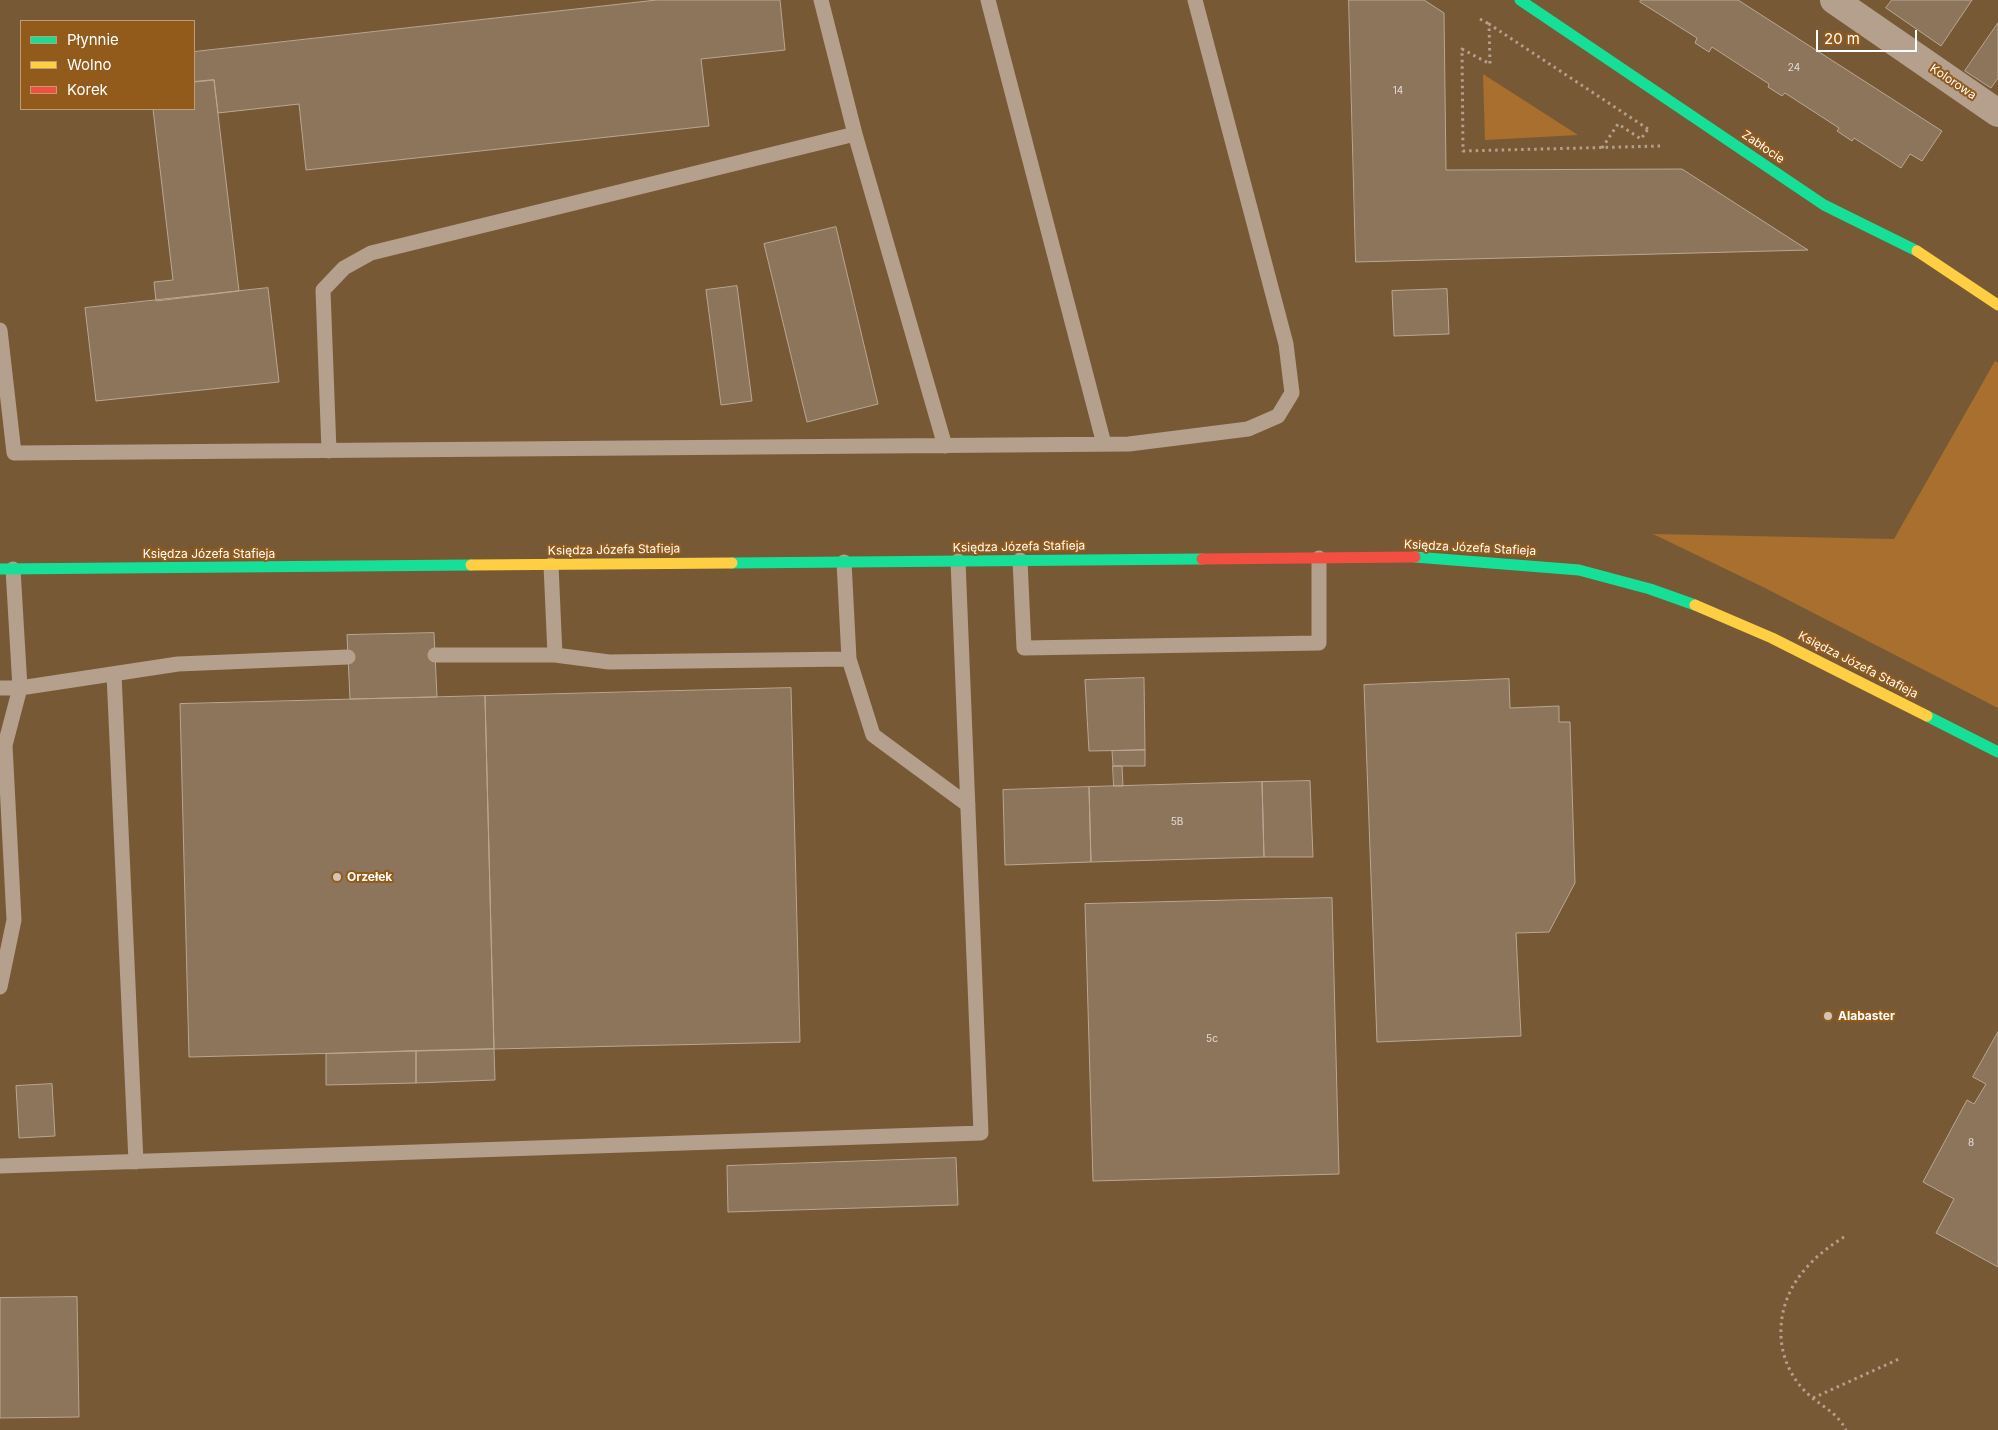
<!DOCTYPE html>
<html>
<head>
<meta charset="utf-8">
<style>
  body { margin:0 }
  #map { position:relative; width:1998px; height:1430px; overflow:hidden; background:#785936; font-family:Inter,sans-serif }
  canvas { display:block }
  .legend { position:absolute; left:20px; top:20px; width:175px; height:90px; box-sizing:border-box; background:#935b1b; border:1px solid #be9d76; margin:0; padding:6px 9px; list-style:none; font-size:15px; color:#fff }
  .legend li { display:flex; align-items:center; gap:10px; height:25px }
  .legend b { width:25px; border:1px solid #be9d76 }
  .scale { position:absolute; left:1816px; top:30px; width:101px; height:22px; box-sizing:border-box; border:2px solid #fff; border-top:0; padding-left:6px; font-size:15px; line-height:18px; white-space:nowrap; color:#fff; -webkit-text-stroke:4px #935b1b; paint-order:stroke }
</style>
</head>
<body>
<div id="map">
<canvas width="1998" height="1430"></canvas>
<ul class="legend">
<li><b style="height:6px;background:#16e098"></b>Płynnie</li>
<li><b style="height:6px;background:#ffcf43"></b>Wolno</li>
<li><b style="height:6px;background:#f24e42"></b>Korek</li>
</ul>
<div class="scale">20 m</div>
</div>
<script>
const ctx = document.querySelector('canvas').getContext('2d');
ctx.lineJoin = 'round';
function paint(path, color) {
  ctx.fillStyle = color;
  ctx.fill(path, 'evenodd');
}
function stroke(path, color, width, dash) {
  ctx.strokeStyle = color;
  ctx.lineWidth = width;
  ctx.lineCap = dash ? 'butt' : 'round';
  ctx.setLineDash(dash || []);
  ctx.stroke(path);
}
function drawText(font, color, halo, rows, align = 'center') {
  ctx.font = font + ' Inter,sans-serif';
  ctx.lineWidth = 4;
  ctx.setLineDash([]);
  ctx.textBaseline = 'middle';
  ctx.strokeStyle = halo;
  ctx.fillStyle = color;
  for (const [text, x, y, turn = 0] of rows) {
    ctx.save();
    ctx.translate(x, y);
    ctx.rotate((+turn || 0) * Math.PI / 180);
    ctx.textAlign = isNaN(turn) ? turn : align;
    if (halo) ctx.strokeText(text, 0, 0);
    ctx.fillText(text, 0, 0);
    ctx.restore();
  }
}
const green = new Path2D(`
  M1483 74 1578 135 1485 140Z
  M1995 361 1998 363V708L1765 588 1653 534 1894 539Z`);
const building = new Path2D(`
  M657 0H780L785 50 701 59 709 126 306 170 299 104 218 113 214 80 194 82V52Z
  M1349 0H1424L1444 13 1446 170 1682 169 1808 250 1356 262Z
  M1641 0H1738L1942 131 1922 161 1910 154 1901 168 1854 138 1852 141 1837 131 1839 128 1785 93 1782 96 1768 87 1769 84 1712 47 1709 52 1695 43 1697 38 1640 2Z
  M1892 0H1972L1941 46 1886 8Z
  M1998 23V78L1991 88 1965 71Z
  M214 80 239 291 156 301 154 282 173 280 153 109H194V82Z
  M836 227 878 404 807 422 764 244Z
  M737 286 752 401 721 405 706 290Z
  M268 288 279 382 96 401 85 308Z
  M1447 289 1449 334 1394 336 1392 291Z
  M434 633 437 697 350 699 347 635Z
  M1144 678 1145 750 1089 751 1085 680Z
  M1509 679 1510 708 1559 706V722H1570L1575 883 1549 932 1516 933 1521 1036 1377 1042 1364 685Z
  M791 688 800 1042 494 1049 485 696Z
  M485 696 494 1049 189 1057 180 704Z
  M1145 750V766H1113L1112 751Z
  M1113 766H1122L1123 786H1114Z
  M1310 781 1313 857H1264L1262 782Z
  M1262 782 1264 857 1091 862 1089 787Z
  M1089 787 1091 862 1005 865 1003 790Z
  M1332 898 1339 1174 1093 1181 1085 904Z
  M1998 1032V1267L1936 1233 1954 1199 1923 1182 1967 1100 1974 1104 1986 1084 1973 1077Z
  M494 1049 495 1080 416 1083V1051Z
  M416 1051V1083L326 1085V1054Z
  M52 1084 55 1136 19 1138 16 1086Z
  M956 1158 958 1205 728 1212 727 1166Z
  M77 1297 79 1417 0 1418V1298Z`);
const path = new Path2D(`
  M1480 19 1489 24
  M1648 129 1489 24 1490 64 1462 49 1463 151 1660 146
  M1602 148 1618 124 1641 139 1648 129
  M1844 1237C1807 1260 1779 1291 1781 1337 1782 1356 1790 1375 1803 1389 1817 1405 1836 1410 1846 1430
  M1813 1398 1899 1359`);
const lane = new Path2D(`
  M821 0 855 134 945 446
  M988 0 1104 444
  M0 330 14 453 1129 444 1248 429 1278 416 1292 393 1286 344 1195 0
  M329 451 323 290 344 268 371 253 855 134
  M1020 560 1024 648 1319 643V558
  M844 562 849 659 873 735 968 805
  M551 565 555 655
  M435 655H555L609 662 849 659
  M114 674 136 1162
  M0 688H20L178 664 348 657
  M0 987 14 920 5 745 20 688 13 569
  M0 1166 981 1133 958 561`);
const street = new Path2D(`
  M1834 0 1998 113`);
const fast = new Path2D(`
  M1520 0 1824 205 1917 251
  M1415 557 1579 570 1650 589 1695 605
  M732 563 1202 559
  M0 569 471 565
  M1927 716 1998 752`);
const slow = new Path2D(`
  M1917 251 1998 305
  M471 565 732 563
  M1695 605 1772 638 1927 716`);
const jam = new Path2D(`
  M1202 559 1415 557`);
const markers = [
  [337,877,5,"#d0c5b9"],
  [1828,1016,5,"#d0c5b9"]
];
const numberNames = [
  ["24",1794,68],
  ["14",1398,91],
  ["5B",1177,822],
  ["5c",1212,1039],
  ["8",1971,1143]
];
const streetNames = [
  ["Kolorowa",1953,82,34],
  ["Zabłocie",1763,147,34],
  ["Księdza Józefa Stafieja",1019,547,-1],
  ["Księdza Józefa Stafieja",1470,548,3],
  ["Księdza Józefa Stafieja",614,550,-1],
  ["Księdza Józefa Stafieja",209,554],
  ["Księdza Józefa Stafieja",1858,665,27]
];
const poiNames = [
  ["Orzełek",347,877],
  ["Alabaster",1838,1016]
];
paint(green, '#a96f2f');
paint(building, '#8d755c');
stroke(building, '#b9a793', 1);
stroke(path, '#b4a08c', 3, [2.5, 4]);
stroke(lane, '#b4a08c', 15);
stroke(street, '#b4a08c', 28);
stroke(fast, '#16e098', 11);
stroke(slow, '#ffcf43', 11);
stroke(jam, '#f24e42', 11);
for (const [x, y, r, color] of markers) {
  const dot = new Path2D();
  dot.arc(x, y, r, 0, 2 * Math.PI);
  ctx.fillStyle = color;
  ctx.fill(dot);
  stroke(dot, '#935b1b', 2);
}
drawText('10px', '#e2dcd6', null, numberNames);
drawText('12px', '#fff', '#935b1b', streetNames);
drawText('bold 12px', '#fff', '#935b1b', poiNames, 'left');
</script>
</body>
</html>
